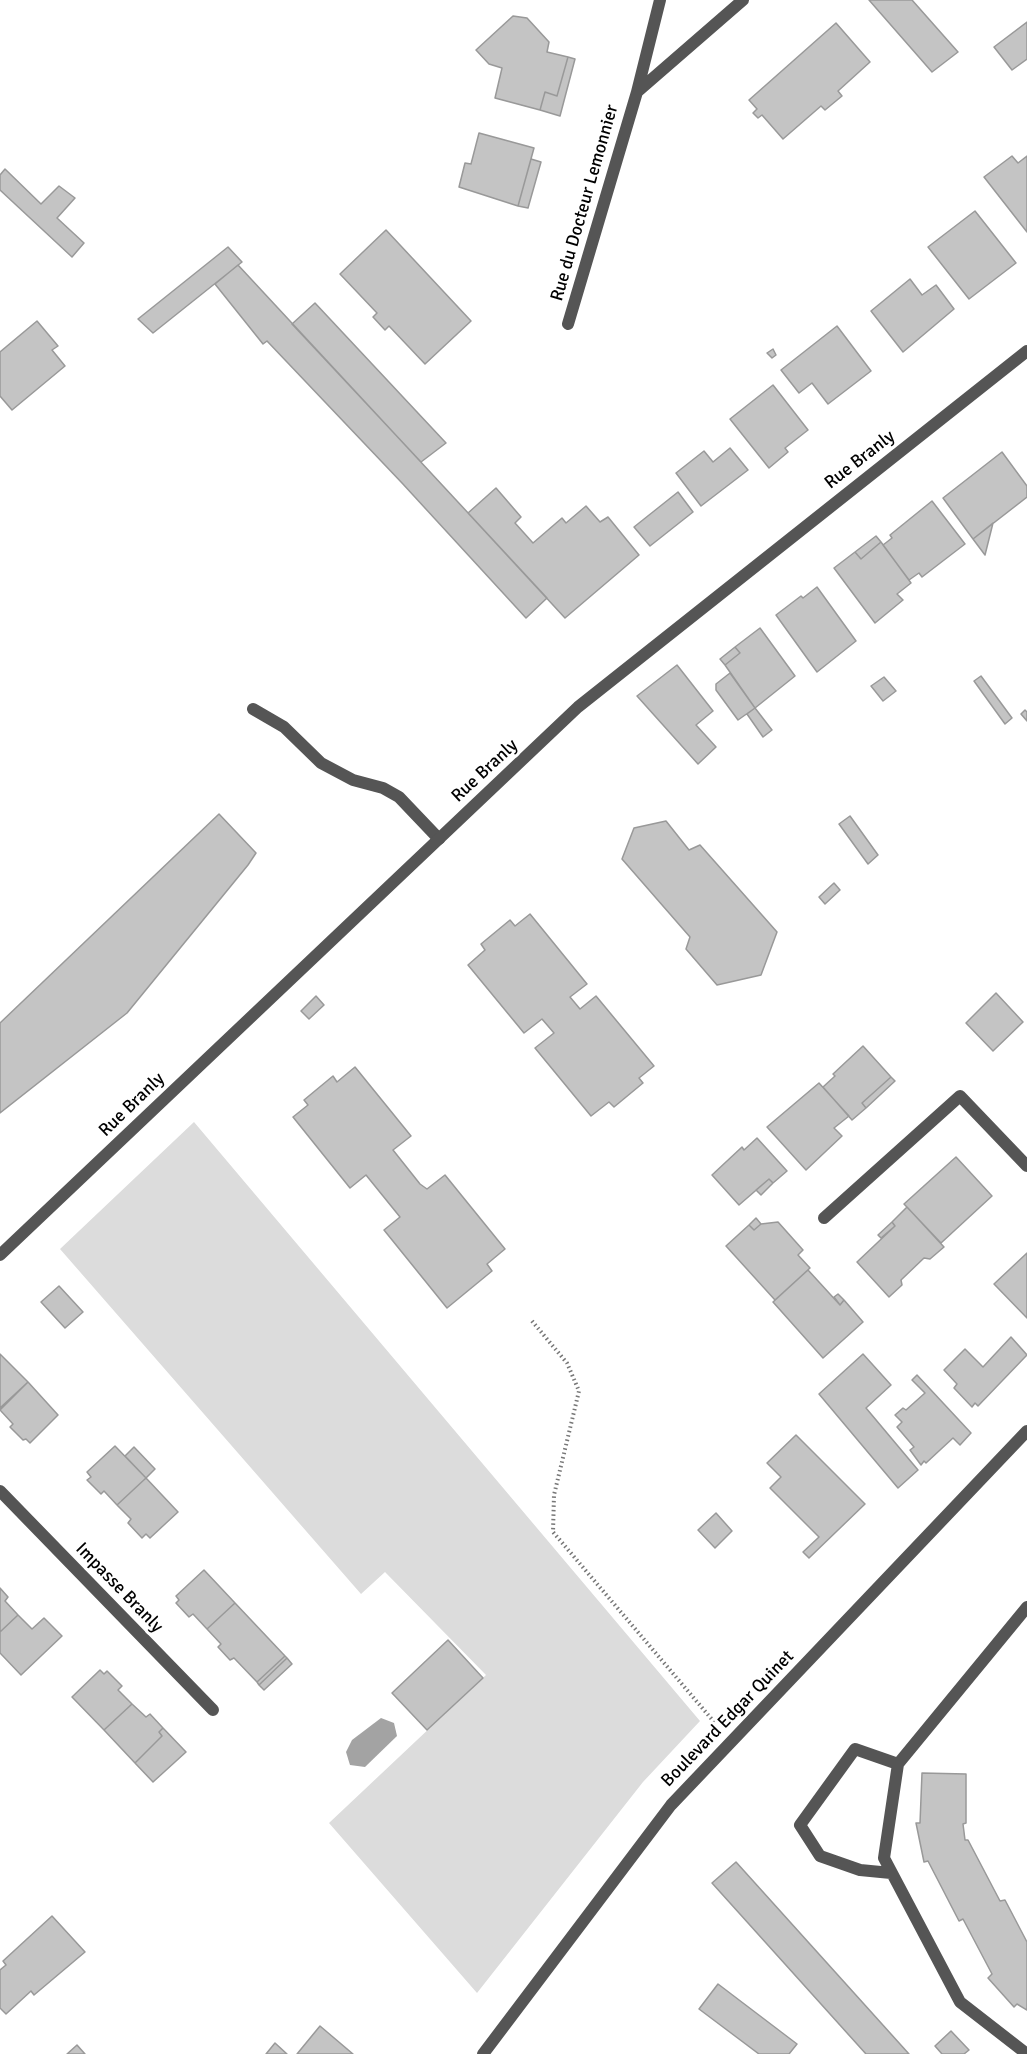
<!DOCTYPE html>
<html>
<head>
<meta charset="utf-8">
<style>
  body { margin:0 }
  canvas { display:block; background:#fff }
</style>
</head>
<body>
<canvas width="1027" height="2054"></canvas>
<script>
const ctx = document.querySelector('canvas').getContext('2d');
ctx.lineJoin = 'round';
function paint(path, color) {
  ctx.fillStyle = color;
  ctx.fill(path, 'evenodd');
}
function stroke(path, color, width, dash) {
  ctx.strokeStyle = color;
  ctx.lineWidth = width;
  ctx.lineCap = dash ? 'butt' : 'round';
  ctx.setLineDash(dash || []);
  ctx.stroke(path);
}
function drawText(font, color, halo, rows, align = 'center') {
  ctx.font = font + ' Signika,sans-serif';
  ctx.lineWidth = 6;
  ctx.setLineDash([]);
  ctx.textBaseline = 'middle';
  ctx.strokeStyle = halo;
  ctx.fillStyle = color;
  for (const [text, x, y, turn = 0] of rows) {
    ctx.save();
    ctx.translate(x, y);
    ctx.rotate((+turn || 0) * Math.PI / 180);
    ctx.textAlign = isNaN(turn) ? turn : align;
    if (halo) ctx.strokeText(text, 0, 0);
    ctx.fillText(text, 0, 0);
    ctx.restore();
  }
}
const green = new Path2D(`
  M194 1122 700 1721 643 1782 477 1993 329 1823 486 1675 385 1572 361 1594 60 1249Z`);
const water = new Path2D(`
  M381 1718 394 1723 397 1736 365 1767 350 1765 346 1752 352 1740Z`);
const building = new Path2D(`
  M869 0H912L958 52 932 72Z
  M513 16 527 18 549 42 547 52 568 57 557 96 545 92 540 110 495 98 502 68 489 64 476 50Z
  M1027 22V59L1012 70 994 47Z
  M836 23 870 62 838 91 842 96 825 110 821 106 783 139 762 115 758 118 753 113 757 109 749 100Z
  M568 57 575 59 560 116 540 110 545 92 557 96Z
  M479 133 534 148 518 206 459 187 465 163 471 164Z
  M1012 156 1018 163 1027 156V232L984 177Z
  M531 159 541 162 528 208 518 206Z
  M5 169 41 204 59 186 75 198 57 218 84 243 72 257 0 190V175Z
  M975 211 1016 263 969 299 928 247Z
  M386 230 471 321 425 364 389 326 385 330 373 317 377 313 340 274Z
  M228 247 242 262 153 333 138 319Z
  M238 265 547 598 526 618 402 483 267 341 263 344 215 284Z
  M910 279 922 295 936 285 954 309 903 352 871 311Z
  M315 303 446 443 421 462 292 324Z
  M37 321 58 346 52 350 65 366 12 410 0 396V352Z
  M837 326 871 371 828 404 812 383 799 393 781 370Z
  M773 349 776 355 772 358 767 353Z
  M773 385 808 430 785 448 788 452 769 468 730 419Z
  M730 448 748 470 701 506 676 473 704 451 713 462Z
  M1002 452 1027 486V497L973 539 943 498Z
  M496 488 521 517 515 523 533 543 562 518 566 523 586 506 600 522 608 517 639 555 565 618 468 513Z
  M678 492 693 512 650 546 634 527Z
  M932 501 965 544 922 577 919 573 909 580 883 545 892 538 890 535Z
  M993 523 985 555 973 539Z
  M876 536 881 542 861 559 855 552Z
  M881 542 911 583 897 594 903 600 875 623 834 568 855 552 861 559Z
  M817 587 856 641 817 672 776 615 801 596 803 598Z
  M760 628 795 676 755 708 725 665 740 653 735 647Z
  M735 647 740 653 725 665 720 659Z
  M677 665 713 711 696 725 716 747 698 764 637 696Z
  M730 673 755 708 738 720 716 690V684Z
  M981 676 1012 718 1005 724 974 681Z
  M884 677 896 691 883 701 871 686Z
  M755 708 772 730 763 737 747 714Z
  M1025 710 1027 712V721L1021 714Z
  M219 814 256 853 248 865 127 1013 0 1113V1023Z
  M850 816 878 855 868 864 839 824Z
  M666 821 689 850 700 845 777 932 761 975 717 985 686 949 690 937 622 859 634 828Z
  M834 883 840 890 825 904 819 897Z
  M530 914 587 984 570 997 580 1009 596 996 654 1066 639 1078 643 1083 614 1107 609 1102 591 1116 535 1048 554 1033 542 1019 524 1033 468 965 485 950 481 944 510 920 515 926Z
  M996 993 1023 1022 993 1051 966 1023Z
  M316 996 324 1005 309 1019 301 1011Z
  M863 1046 891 1077 862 1103 866 1108 852 1120 823 1087 835 1076 833 1074Z
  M355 1067 411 1136 393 1150 420 1184 427 1189 445 1175 505 1249 487 1264 492 1271 447 1308 384 1230 400 1217 366 1175 350 1188 293 1117 308 1105 304 1100 333 1076 337 1082Z
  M891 1077 895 1081 866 1108 862 1103Z
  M819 1083 849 1116 834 1128 842 1136 806 1170 767 1127Z
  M757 1138 787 1171 773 1183 769 1179 739 1205 712 1175 742 1147 744 1150Z
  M956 1157 992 1196 941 1243 904 1204Z
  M769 1179 773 1183 761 1195 756 1190Z
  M907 1207 944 1247 930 1259 924 1258 901 1280 902 1285 889 1297 857 1262 895 1226 892 1222Z
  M756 1218 761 1224 754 1230 749 1225Z
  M778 1222 803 1250 798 1255 810 1268 775 1300 726 1246 749 1225 754 1230 761 1224Z
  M892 1222 895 1226 881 1238 878 1235Z
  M1027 1253V1318L994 1284Z
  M808 1270 840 1305 844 1300 863 1322 823 1358 773 1302Z
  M59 1286 83 1312 65 1328 41 1302Z
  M838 1294 844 1300 840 1305 834 1297Z
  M1011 1337 1027 1355 978 1406 975 1403 972 1407 954 1388 957 1384 944 1370 965 1349 983 1367Z
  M0 1354 28 1382 0 1408Z
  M863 1354 891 1385 866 1408 918 1470 898 1488 819 1394Z
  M917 1375 971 1433 960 1445 953 1438 926 1463 924 1461 921 1465 910 1450 914 1447 897 1427 902 1422 895 1415 903 1408 906 1410 925 1393 912 1380Z
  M28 1382 58 1415 30 1443 26 1439 23 1440 10 1427 13 1424 0 1410Z
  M796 1435 865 1504 809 1558 803 1552 819 1537 770 1488 781 1477 767 1463Z
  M115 1446 146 1478 117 1505 104 1491 101 1494 87 1480 91 1477 87 1472Z
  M134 1447 155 1469 146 1478 125 1456Z
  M146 1478 178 1512 150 1538 146 1534 142 1538 128 1523 131 1519 117 1505Z
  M716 1513 732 1531 715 1548 698 1530Z
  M204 1570 235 1603 207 1629 193 1614 189 1617 176 1603 179 1600 176 1596Z
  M0 1588 8 1597 5 1601 18 1615 0 1632Z
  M235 1603 285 1656 257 1682 234 1658 230 1660 218 1647 221 1644 207 1629Z
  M18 1615 32 1629 44 1618 62 1636 21 1675 0 1653V1632Z
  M448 1640 483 1678 427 1730 392 1693Z
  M285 1656 287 1658 259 1685 257 1682Z
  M287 1658 292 1664 264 1690 259 1685Z
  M100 1670 104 1674 107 1671 122 1686 118 1690 132 1704 104 1730 72 1697Z
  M132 1704 146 1717 150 1714 163 1728 159 1732 162 1736 135 1763 104 1730Z
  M163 1728 186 1752 153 1782 135 1763 162 1736 159 1732Z
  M922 1773 966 1774V1823L963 1824 965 1840H968L1000 1901 1005 1900 1027 1942V2010L1017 2004 1014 2007 988 1978 992 1974 963 1919 959 1921 928 1861 924 1862 916 1823H920Z
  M736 1862 909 2054H866L712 1883Z
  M52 1916 85 1952 34 1995 31 1991 6 2014 0 2008V1970L6 1965 3 1961Z
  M718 1984 797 2044 789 2054H759L699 2009Z
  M320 2026 353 2054H297Z
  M951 2031 969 2050 964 2054H942L935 2046Z
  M275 2043 287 2054H266Z
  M77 2045 85 2054H67Z`);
const path = new Path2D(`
  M532 1321 567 1363 579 1391 554 1495 553 1532 715 1723`);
const service = new Path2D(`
  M253 709 284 727 321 763 353 780 383 788 399 797 439 839
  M891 1873 860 1870 820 1856 800 1825 855 1749 898 1764
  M1027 2054 960 2002 884 1858 898 1764 1027 1607`);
const minor = new Path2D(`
  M637 92 743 0
  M568 324 637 92 660 0
  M824 1218 960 1096 1027 1166
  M0 1255 578 707 1027 351
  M0 1491 213 1710`);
const tertiary = new Path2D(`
  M483 2054 671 1805 1027 1431`);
const streetNames = [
  ["Rue du Docteur Lemonnier",585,203,-74],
  ["Rue Branly",860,460,-38],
  ["Rue Branly",485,771,-43],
  ["Rue Branly",132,1105,-44],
  ["Impasse Branly",119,1588,46],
  ["Boulevard Edgar Quinet",728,1719,-46]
];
paint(green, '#dcdcdc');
paint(water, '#a3a3a3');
paint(building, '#c4c4c4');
stroke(building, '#999', 1.5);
stroke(path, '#777', 4, [1.5, 3]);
stroke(service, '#555', 12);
stroke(minor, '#555', 12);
stroke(tertiary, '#555', 12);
drawText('18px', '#000', '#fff', streetNames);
</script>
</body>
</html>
